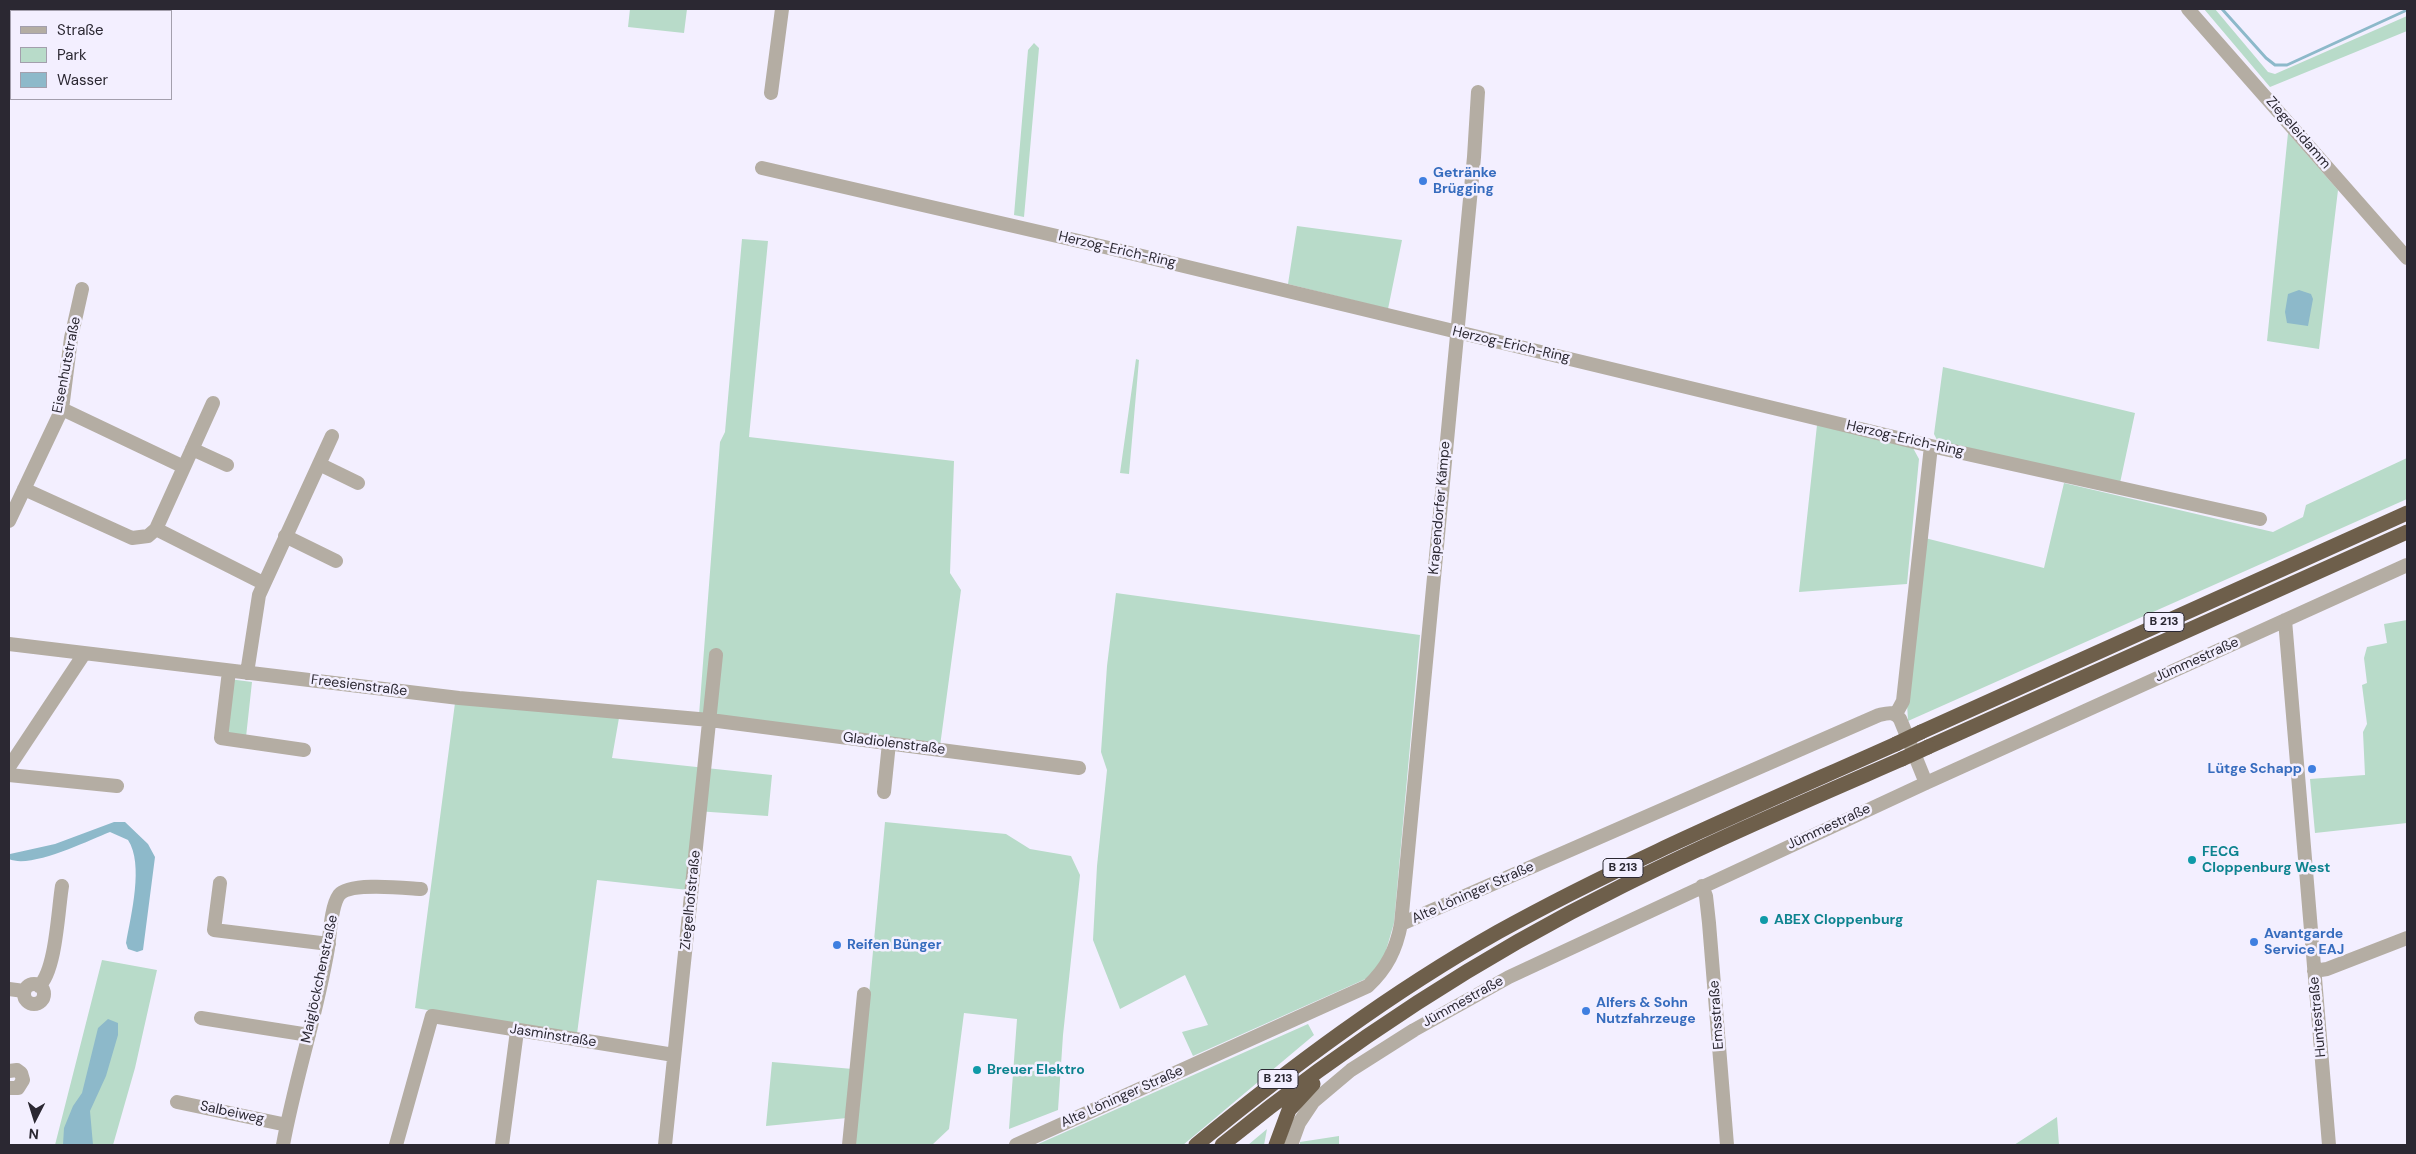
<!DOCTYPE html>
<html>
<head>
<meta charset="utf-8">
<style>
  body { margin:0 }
  #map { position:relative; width:2416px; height:1154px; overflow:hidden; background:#f3efff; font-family:"DM Sans",sans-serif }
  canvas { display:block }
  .frame { position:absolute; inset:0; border:10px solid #2b2832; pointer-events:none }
  .legend { position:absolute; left:10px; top:10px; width:162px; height:90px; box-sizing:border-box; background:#f3efff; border:1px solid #a39fad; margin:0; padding:6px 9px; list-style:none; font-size:15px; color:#2b2832 }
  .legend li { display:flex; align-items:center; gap:10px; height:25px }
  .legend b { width:25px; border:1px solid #a39fad }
  .north { position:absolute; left:10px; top:1094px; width:50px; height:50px; -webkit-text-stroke:4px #f3efff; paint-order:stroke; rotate:185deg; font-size:14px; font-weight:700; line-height:20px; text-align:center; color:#2b2832 }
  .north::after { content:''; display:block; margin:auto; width:18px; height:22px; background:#2b2832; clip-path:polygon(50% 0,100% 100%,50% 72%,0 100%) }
</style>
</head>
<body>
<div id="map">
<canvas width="2416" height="1154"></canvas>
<div class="frame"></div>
<ul class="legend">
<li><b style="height:6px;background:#b4ada3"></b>Straße</li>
<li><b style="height:14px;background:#b8dbc9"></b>Park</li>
<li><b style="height:14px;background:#8db9ca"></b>Wasser</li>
</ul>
<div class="north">N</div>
</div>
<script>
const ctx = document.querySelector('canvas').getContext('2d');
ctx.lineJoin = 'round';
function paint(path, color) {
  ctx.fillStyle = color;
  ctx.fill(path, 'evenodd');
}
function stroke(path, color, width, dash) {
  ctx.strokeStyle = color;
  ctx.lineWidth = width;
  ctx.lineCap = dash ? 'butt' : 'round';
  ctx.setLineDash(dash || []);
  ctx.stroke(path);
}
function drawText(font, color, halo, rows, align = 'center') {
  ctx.font = font + ' "DM Sans",sans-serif';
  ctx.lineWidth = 5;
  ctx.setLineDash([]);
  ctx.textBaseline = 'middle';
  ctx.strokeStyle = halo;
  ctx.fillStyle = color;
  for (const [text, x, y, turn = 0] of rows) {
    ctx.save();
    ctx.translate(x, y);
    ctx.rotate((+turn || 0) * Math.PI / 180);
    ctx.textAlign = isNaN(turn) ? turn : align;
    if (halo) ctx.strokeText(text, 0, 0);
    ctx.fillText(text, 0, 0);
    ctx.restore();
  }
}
const green = new Path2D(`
  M630 9H687L684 33 628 27Z
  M2204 9H2215L2268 72 2275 74 2407 16V31L2270 87Z
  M1034 43 1039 48 1024 217 1014 215 1028 50Z
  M2288 133 2338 190 2319 349 2267 341Z
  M1297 226 1402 240 1388 309 1288 284Z
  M742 239 768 241 749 437 954 461 950 573 961 590 940 746 699 715 720 442 725 432Z
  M1136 359 1139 360 1129 474 1120 473Z
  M1943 367 2135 413 2120 483 1938 442 1934 434Z
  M1817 425 1913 448 1919 459 1907 584 1799 592Z
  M2407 458V499L1908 721 1907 703 1925 538 2044 568 2064 483 2273 532 2303 517 2306 505Z
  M1116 593 1420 635 1394 923 1383 961 1370 977 1193 1056 1182 1032 1208 1025 1185 975 1120 1009 1093 940 1097 866 1107 770 1101 752 1107 666Z
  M2407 620V823L2315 833 2310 779 2365 775 2363 732 2367 724 2362 685 2367 683 2364 658 2367 647 2387 643 2384 624Z
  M229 679 252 682 246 737 224 734Z
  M455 703 619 718 612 758 772 775 768 816 696 811 688 890 597 880 577 1034 415 1008Z
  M885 822 1006 834 1030 849 1071 856 1080 875 1063 1035 1058 1110 1009 1129 1017 1019 964 1013 949 1129 932 1145H855Z
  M102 960 157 970 135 1068 113 1145H55Z
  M1308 1024 1314 1035 1183 1145H1036Z
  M772 1062 853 1069 847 1118 766 1126Z
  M2057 1117 2059 1145H2014Z
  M1267 1129 1264 1145H1248Z
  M1339 1136V1145H1300V1142Z`);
const water = new Path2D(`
  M2299 290 2311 294 2313 299 2308 326 2287 323 2285 312 2288 294Z
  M114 822H125L148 844 155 857 143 950 137 952 128 949 126 943C131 915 144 864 128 840L110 832C87 841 31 869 9 859L10 854 55 844Z
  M108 1019 118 1023V1035L106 1076 90 1111 93 1145H63L64 1128 73 1106 82 1093 98 1028Z`);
const stream = new Path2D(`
  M2222 9 2266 58 2275 65H2287L2407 10`);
const minor = new Path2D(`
  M2188 9 2407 258
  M771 93 782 9
  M762 168 1109 248 1931 446 2260 519
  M62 409 184 467
  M192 449 227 465
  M319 464 358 483
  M24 489 132 538 148 536 156 529 213 403
  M9 521 62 409 71 338 82 289
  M156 529 263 583
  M285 536 336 561
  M2285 620 2329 1145
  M9 644 459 698 710 720 1079 768
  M229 671 221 738 304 750
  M247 673 259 595 332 436
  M1896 714 1903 701 1931 446
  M9 767 84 654
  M9 775 117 786
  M884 792 889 743
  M220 883 214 930 329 944
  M1702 886 1706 896 1709 923 1727 1145
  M1401 924 1474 157 1478 92
  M2314 971 2327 969 2407 938
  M24 994a10 10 0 1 1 20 0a10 10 0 1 1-20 0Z
  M39 986C56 971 58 910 62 886
  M9 989 24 991
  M201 1018 309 1035
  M9 1071 17 1070 21 1073 23 1080 18 1088H9
  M177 1102 287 1125
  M283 1145C295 1079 317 1014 328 948 330 934 331 906 339 895 349 882 404 888 421 889
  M396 1145 432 1016 674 1055
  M502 1145 517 1031
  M665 1145 716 655
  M849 1145 864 994
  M1016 1145 1368 986C1387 968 1396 950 1401 924L1879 715C1888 713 1894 711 1900 719L1926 783
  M1291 1145 1299 1123 1313 1102 1351 1070 1414 1030 1509 977 1926 783 2407 565`);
const highway = new Path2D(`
  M1921 732 2407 513
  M1928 747 2407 532
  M1196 1145C1291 1067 1390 993 1498 932 1626 861 1762 804 1896 744
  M1222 1145C1345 1045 1479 957 1622 886 1714 840 1808 800 1902 759
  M1276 1145 1289 1110 1313 1084`);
const highwayBridge = new Path2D(`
  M1896 744 1921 732
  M1902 759 1928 747`);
const markers = [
  [1423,181,5,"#3f7fe0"],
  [2312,769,5,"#3f7fe0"],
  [2192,860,5,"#0f9aa8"],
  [1764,920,5,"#0f9aa8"],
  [2254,942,5,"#3f7fe0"],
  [837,945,5,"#3f7fe0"],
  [1586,1011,5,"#3f7fe0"],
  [977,1070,5,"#0f9aa8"]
];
const shields = [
  [2164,622,40],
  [1623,868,40],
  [1278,1079,40]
];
const shieldNames = [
  ["B 213",2164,622],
  ["B 213",1623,868],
  ["B 213",1278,1079]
];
const streetNames = [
  ["Ziegeleidamm",2298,133,49],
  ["Herzog-Erich-Ring",1117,250,13],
  ["Herzog-Erich-Ring",1511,345,13],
  ["Eisenhutstraße",67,365,-79],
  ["Herzog-Erich-Ring",1905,439,13],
  ["Krapendorfer Kämpe",1440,508,-85],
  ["Jümmestraße",2197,660,-24],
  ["Freesienstraße",359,686,7],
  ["Gladiolenstraße",894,744,7],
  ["Jümmestraße",1829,827,-25],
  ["Alte Löninger Straße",1473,893,-24],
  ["Ziegelhofstraße",691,900,-84],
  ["Maiglöckchenstraße",320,979,-78],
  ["Jümmestraße",1463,1002,-29],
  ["Emsstraße",1717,1015,-94],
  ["Huntestraße",2318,1017,-95],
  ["Jasminstraße",553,1036,9],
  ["Alte Löninger Straße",1122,1097,-24],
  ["Salbeiweg",232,1113,12]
];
const shopNames = [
  ["Getränke",1433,173],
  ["Brügging",1433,189],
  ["Lütge Schapp",2302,769,"right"],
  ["Avantgarde",2264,934],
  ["Service EAJ",2264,950],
  ["Reifen Bünger",847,945],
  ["Alfers & Sohn",1596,1003],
  ["Nutzfahrzeuge",1596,1019]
];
const cultureNames = [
  ["FECG",2202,852],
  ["Cloppenburg West",2202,868],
  ["ABEX Cloppenburg",1774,920],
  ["Breuer Elektro",987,1070]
];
paint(green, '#b8dbc9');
paint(water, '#8db9ca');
stroke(stream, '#8db9ca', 3);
stroke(minor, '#b4ada3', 14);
stroke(highway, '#6e5f4b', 15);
stroke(highwayBridge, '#6e5f4b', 15);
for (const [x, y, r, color] of markers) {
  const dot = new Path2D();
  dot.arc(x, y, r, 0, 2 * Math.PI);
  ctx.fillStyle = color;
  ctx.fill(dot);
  stroke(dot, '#f3efff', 2);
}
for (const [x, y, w] of shields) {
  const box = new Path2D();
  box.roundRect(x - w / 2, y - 9.5, w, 19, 4);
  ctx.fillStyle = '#f3efff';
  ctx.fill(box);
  stroke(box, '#2b2832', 1);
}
drawText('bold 12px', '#2b2832', null, shieldNames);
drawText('14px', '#2b2832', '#f3efff', streetNames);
drawText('bold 14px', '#366cbe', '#f3efff', shopNames, 'left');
drawText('bold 14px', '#0d838f', '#f3efff', cultureNames, 'left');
</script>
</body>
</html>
